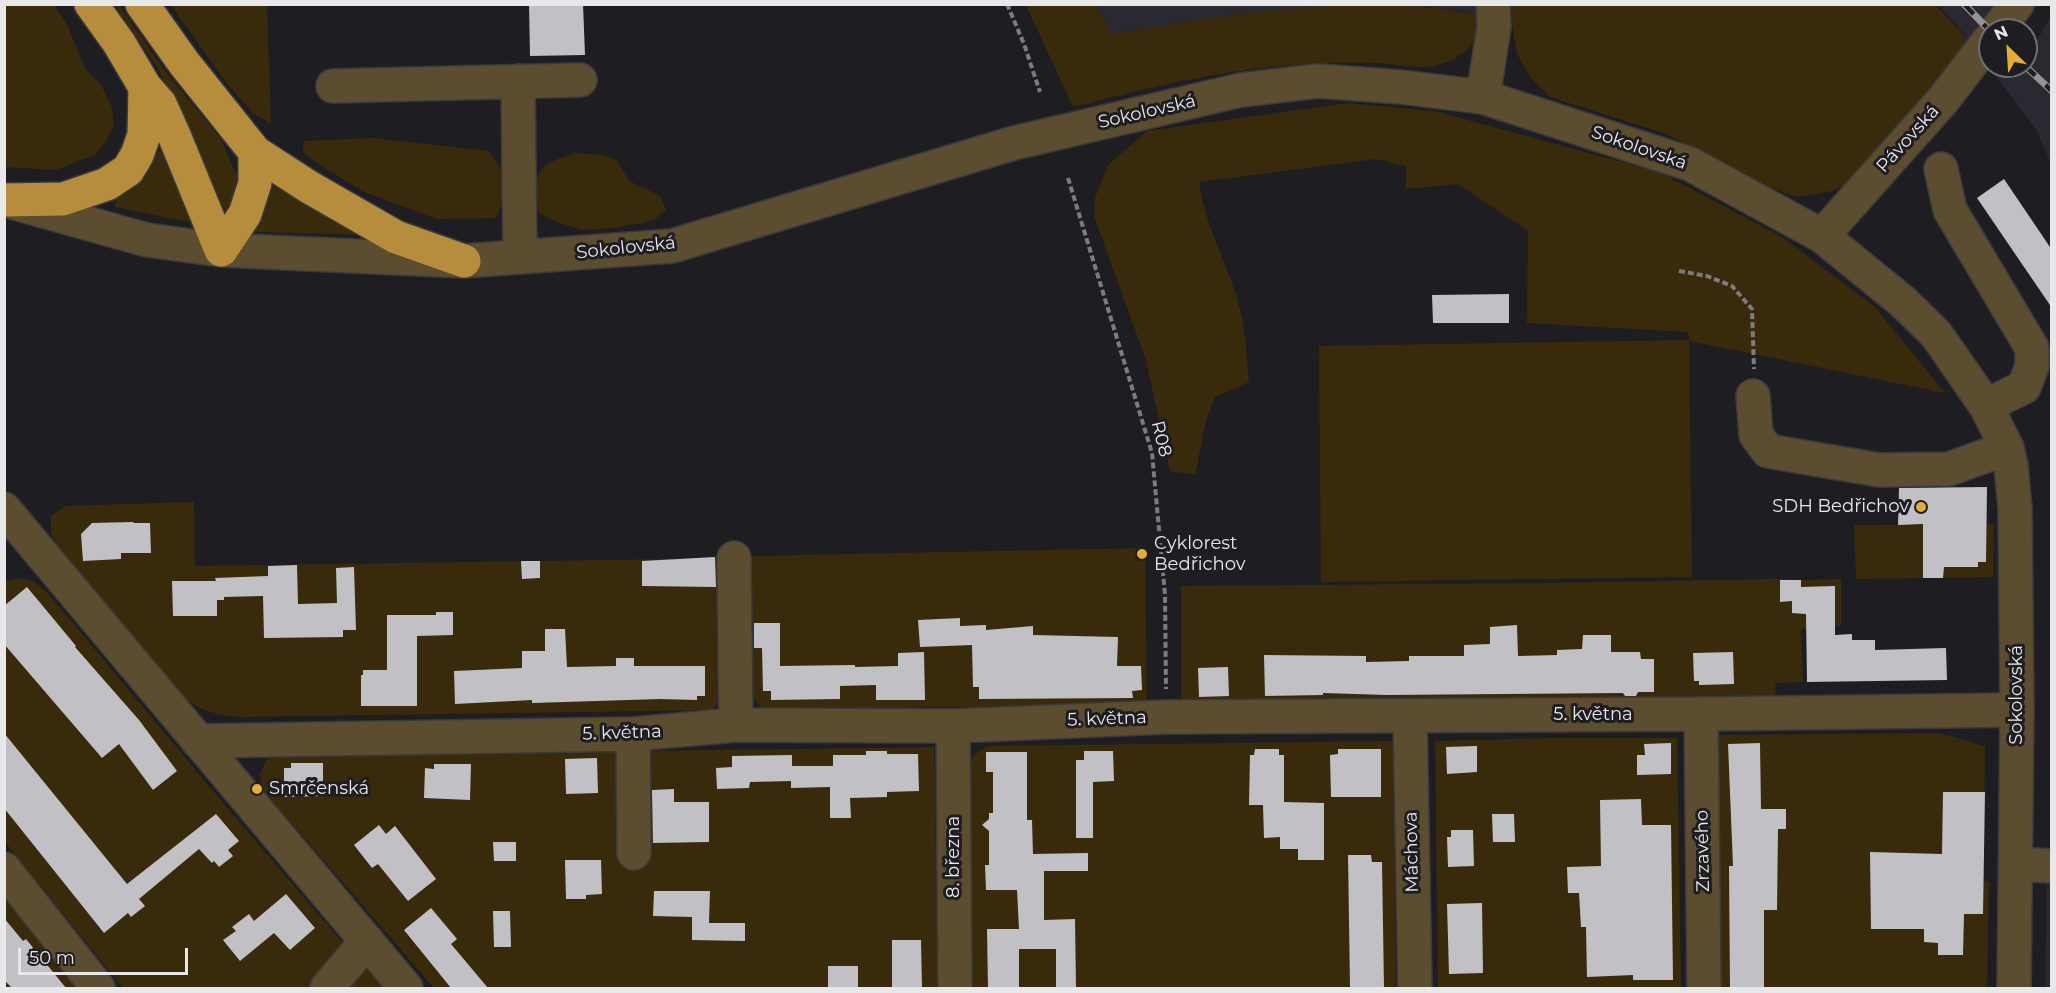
<!DOCTYPE html>
<html>
<head>
<meta charset="utf-8">
<style>
  body { margin:0 }
  #map { position:relative; width:2056px; height:993px; overflow:hidden; background:#1e1e22; font-family:Montserrat,sans-serif }
  canvas { display:block }
  .frame { position:absolute; inset:0; border:6px solid #e8e8ea; pointer-events:none }
  .north { position:absolute; left:1978px; top:18px; width:60px; height:60px; box-sizing:border-box; background:#1e1e22; border:2px solid #6f6f72; border-radius:50%; rotate:335deg; font-size:16px; font-weight:700; line-height:24px; text-align:center; color:#e8e8ea }
  .north::after { content:''; display:block; margin:auto; width:21px; height:27px; background:#e5ad35; clip-path:polygon(50% 0,100% 100%,50% 72%,0 100%) }
  .scale { position:absolute; left:18px; top:948px; width:170px; height:27px; box-sizing:border-box; border:3px solid #e8e8ea; border-top:0; padding-left:8px; font-size:18px; line-height:21px; white-space:nowrap; color:#e8e8ea; -webkit-text-stroke:4px #1e1e22; paint-order:stroke }
</style>
</head>
<body>
<div id="map">
<canvas width="2056" height="993"></canvas>
<div class="frame"></div>
<div class="north">N</div>
<div class="scale">50 m</div>
</div>
<script>
const ctx = document.querySelector('canvas').getContext('2d');
ctx.lineJoin = 'round';
function paint(path, color) {
  ctx.fillStyle = color;
  ctx.fill(path, 'evenodd');
}
function stroke(path, color, width, dash) {
  ctx.strokeStyle = color;
  ctx.lineWidth = width;
  ctx.lineCap = dash ? 'butt' : 'round';
  ctx.setLineDash(dash || []);
  ctx.stroke(path);
}
function drawText(font, color, halo, rows, align = 'center') {
  ctx.font = font + ' Montserrat,sans-serif';
  ctx.lineWidth = 6;
  ctx.setLineDash([]);
  ctx.textBaseline = 'middle';
  ctx.strokeStyle = halo;
  ctx.fillStyle = color;
  for (const [text, x, y, turn = 0] of rows) {
    ctx.save();
    ctx.translate(x, y);
    ctx.rotate((+turn || 0) * Math.PI / 180);
    ctx.textAlign = isNaN(turn) ? turn : align;
    if (halo) ctx.strokeText(text, 0, 0);
    ctx.fillText(text, 0, 0);
    ctx.restore();
  }
}
const built = new Path2D(`
  M1095 5H1348L1236 14 1111 34Z
  M1390 5H1511L1512 24 1461 10Z
  M1938 5H1991L2021 30H1990V66H2026V34L2036 42 2051 16V163L2036 129 1956 24Z
  M2047 884H2052L2051 988H2045Z`);
const green = new Path2D(`
  M1348 4C1394 5 1442 5 1487 17 1477 40 1467 56 1441 64 1419 71 1396 63 1374 63 1348 62 1322 63 1296 65 1220 70 1146 88 1073 107L1026 5H1095L1111 34 1236 14Z
  M4 5H54L67 24 85 69 101 85 111 105 114 124 106 142 94 155 56 170 5 167Z
  M115 5H119L165 71 220 138 238 178 232 205 225 211 184 120 157 67Z
  M171 5H267L271 123 253 113 227 84Z
  M1511 5H1936L1970 42 1850 182 1832 191 1798 197 1772 188 1666 134 1550 97 1531 78 1517 54 1512 24Z
  M1348 103 1434 111 1659 172 1782 237 1874 306 1945 393 1689 341 1692 577 1321 582 1319 346 1689 340 1688 332 1527 323 1528 231 1458 184 1406 189V166L1376 159 1199 182C1205 229 1232 271 1242 317 1246 338 1247 361 1249 382L1215 397 1206 420 1195 475 1170 471 1146 360 1094 216 1095 198 1108 165 1147 131Z
  M373 138 489 151 501 169 504 200 496 218 437 219 364 192 321 166 303 152 304 141Z
  M160 149 195 223 115 207 116 199 142 178Z
  M575 153 601 155 616 159 629 181 660 196 666 210 654 220 616 228 584 230 559 223 539 213C533 172 535 166 575 153Z
  M275 183 362 235 255 232Z
  M194 502 195 566 677 559 721 557 722 700 712 710 240 717C219 715 204 712 186 700L57 544 51 534V516L65 506Z
  M1994 524 1993 577 1856 579 1854 525Z
  M1145 548 1147 705 763 709 753 698 750 556Z
  M21 578 33 581 47 592 224 804 349 950 319 988H123L5 842 4 582Z
  M1774 579 1801 580 1841 579V626L1801 629 1803 682 1775 683 1776 699 1181 705V586L1547 583Z
  M1938 733 1985 746 1983 880 1989 882 1987 988H1722L1718 735Z
  M1553 738H1677L1681 988H1438L1435 741Z
  M1393 741 1396 988H970L969 759 987 746Z
  M934 747 938 988H434L262 789 260 774 266 760 283 756Z
  M4 890 80 988H5Z
  M364 967 384 988H345Z`);
const building = new Path2D(`
  M529 4H583L585 55 530 56Z
  M2004 179 2052 250V308L1977 198Z
  M1509 294V323H1433L1432 295Z
  M1987 487 1986 562H1978V567H1944L1943 578H1923V524L1898 525 1899 488Z
  M133 522 134 523H150L151 553H121V559L83 561 81 534 92 523Z
  M715 557 716 587 642 586V561Z
  M521 561H540V578L522 579Z
  M297 565 298 604 337 603 336 568 354 567 356 630H343V637L264 638 263 596 224 597V600H217V616H173L172 581H216L215 578 268 576V566Z
  M1780 580H1801V587L1835 586V635L1852 634V640H1875V650L1946 648 1947 680 1807 682 1806 614 1792 613V601L1780 602Z
  M27 587 76 646 75 647 139 720 177 771 153 790 119 744 102 758 4 644V606Z
  M436 612H453V635L417 636V706H361V675H363V670H387V615H436Z
  M960 618V626L986 625V630L1033 626V635L1118 637 1117 666H1141L1142 690 1132 691 1133 698 979 699V687H973L972 645 920 647 918 620Z
  M754 623H780V666L855 665V667L898 666V653L924 652 925 700H876V685L840 686V699L771 700V691H763L762 648H754Z
  M1517 625 1518 656 1557 655V650L1582 649 1583 635H1611V652H1640L1641 659H1654V692H1638L1636 696H1625L1623 693 1387 695 1323 693V695L1265 696 1264 655 1366 656V662L1409 661V656H1464V645L1490 644V627Z
  M545 629H565L567 667 616 666V658H634V666H705V696H697V700L660 699 532 703V700L455 704 454 671 522 668V651H545Z
  M1733 652 1734 684 1699 685V681H1694L1693 653Z
  M1228 667 1229 696 1199 697 1198 668Z
  M4 733 127 884 216 814 239 841 228 850 233 856 219 867 214 861 212 863 199 849 139 899 145 906 131 917 128 913 104 933 4 808Z
  M1671 743V774L1637 775V755H1645L1644 744Z
  M1760 743 1761 809H1786V829H1778L1777 910H1764V988H1730L1729 866H1733L1728 744Z
  M1477 746V772L1447 774 1446 747Z
  M1255 749H1279V755H1284V802L1324 803V860H1298V849H1280V837L1264 838 1263 805H1249L1250 755H1254Z
  M1338 749H1381V797H1331L1330 755 1338 754Z
  M866 751H887V754H918L919 791 887 792V797L850 798 851 818H830V787L791 788V781L750 782 749 788 717 789 716 768 732 767V756L792 755V766H833V755H866Z
  M1084 751H1113L1114 781 1093 782V838H1076V760H1084Z
  M986 752H1027V820H1032L1033 854 1088 853V871H1044V920L1075 919 1076 988H1056V949H1019V988H988L987 929H1019L1017 890H986L985 865H989V831L982 825 989 819V813H993V772H986Z
  M597 758 598 793 566 794 565 759Z
  M291 763H323V796L284 797V768H291Z
  M434 764H471L470 800 424 798 425 768 434 769Z
  M674 789V802H709V842L653 843 652 790Z
  M1943 792H1985L1983 914H1964L1963 955H1938V943L1924 942V929H1871L1870 852 1942 854Z
  M1641 799 1642 825H1671L1673 980H1633V975L1587 977 1586 927H1581L1579 893H1568L1567 867 1601 866 1600 800Z
  M1492 814H1514L1515 842H1493Z
  M379 825 386 834 395 826 436 879 408 901 378 864 372 868 354 845Z
  M1451 830H1473L1474 866 1448 867 1447 837H1451Z
  M493 842H516V861H494Z
  M1348 855H1371L1372 862H1382L1384 988H1350Z
  M565 860H601L602 894 586 895V899H566Z
  M654 891H710L709 923H745V941L692 940V917L653 916Z
  M286 894 315 928 290 950 274 933 240 961 223 940 236 931 232 927 249 914 254 921Z
  M1482 903 1483 973 1449 974 1447 904Z
  M431 908 457 939 451 944 488 988H451L404 930Z
  M493 911H510L511 947H494Z
  M4 918 23 941 26 939 66 988H12L4 980Z
  M892 940H921L922 988H892Z
  M828 966H858V988H828Z`);
const path = new Path2D(`
  M1007 4 1024 44 1040 92
  M1068 178 1152 453 1165 595 1166 689
  M1679 271 1707 276 1732 286 1752 309 1754 369`);
const minor = new Path2D(`
  M1997 30 2017 4
  M518 81 520 257
  M333 86 580 80
  M1483 97 1494 27 1493 4
  M1941 169 1950 210 2032 348V366L2024 387 1986 406
  M15 203 147 240 221 250 464 261 672 246 1014 143 1241 90 1318 81 1401 87 1483 97 1690 164 1822 236 1902 301 1936 334 1986 406 2007 448 2011 466 2015 508 2017 710 2014 988
  M1822 236 1943 100 1990 39
  M1753 396 1756 435 1768 451 1879 470 1949 469 2007 448
  M4 509 406 988
  M734 558 736 725
  M1701 714 1704 988
  M1410 716 1415 988
  M953 726 955 988
  M633 734 634 853
  M198 741 633 734 736 725 953 726 1167 717 1701 714 2017 710
  M2016 864 2052 866
  M4 869 98 988
  M327 988 367 941`);
const highway = new Path2D(`
  M91 4 119 43 145 87 160 104 174 135 221 250
  M142 4 184 63 255 152 309 187 396 237 464 261
  M4 200 63 199 107 184 128 170 137 155 144 135 145 87
  M221 250 245 214 255 183V152`);
const rail = new Path2D(`
  M1964 4 1990 31
  M2025 66 2052 91`);
const markers = [
  [1921,507,6,"#e5ad35"],
  [1142,554,6,"#e5ad35"],
  [257,789,6,"#e5ad35"]
];
const streetNames = [
  ["Sokolovská",1147,112,-13],
  ["Pávovská",1908,139,-48],
  ["Sokolovská",1639,148,19],
  ["Sokolovská",626,248,-6],
  ["R08",1161,439,76],
  ["Sokolovská",2017,695,-90],
  ["5. května",1593,715],
  ["5. května",1107,719,-2],
  ["5. května",622,733,-2],
  ["Zrzavého",1703,851,-91],
  ["Máchova",1412,852,-91],
  ["8. března",954,857,-90]
];
const poiNames = [
  ["SDH Bedřichov",1909,507,"right"],
  ["Cyklorest",1154,544],
  ["Bedřichov",1154,565],
  ["Smrčenská",269,789]
];
paint(built, '#2a2831');
paint(green, '#392a0c');
paint(building, '#c1c0c5');
stroke(minor, '#3a3a3e', 36);
stroke(highway, '#3a3a3e', 36);
stroke(path, '#7c7c7f', 4, [6, 3]);
stroke(minor, '#5d4d30', 33);
stroke(highway, '#b58d3c', 33);
stroke(rail, '#949497', 7);
stroke(rail, '#1e1e22', 4.5, [14]);
for (const [x, y, r, color] of markers) {
  const dot = new Path2D();
  dot.arc(x, y, r, 0, 2 * Math.PI);
  ctx.fillStyle = color;
  ctx.fill(dot);
  stroke(dot, '#1e1e22', 2);
}
drawText('18px', '#e8e8ea', '#1e1e22', streetNames);
drawText('18px', '#e8e8ea', '#1e1e22', poiNames, 'left');
</script>
</body>
</html>
